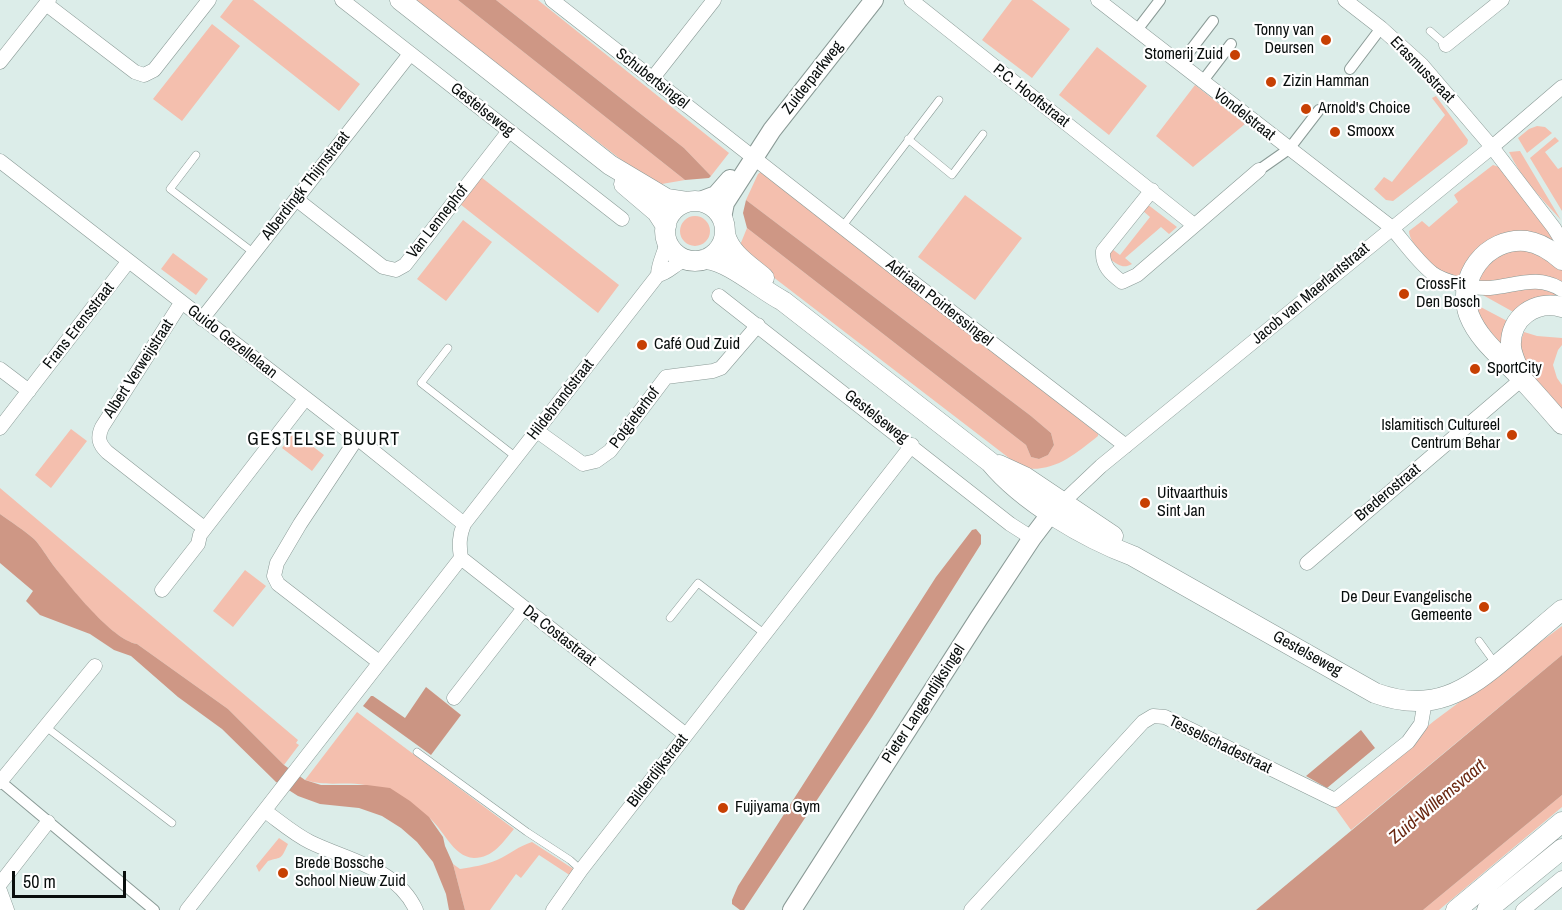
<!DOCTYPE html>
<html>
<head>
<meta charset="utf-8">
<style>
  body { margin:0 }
  #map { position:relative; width:1562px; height:910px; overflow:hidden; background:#dcede9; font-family:"Archivo Narrow",sans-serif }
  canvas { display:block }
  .scale { position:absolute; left:12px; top:871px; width:114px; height:27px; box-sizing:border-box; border:3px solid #090e0d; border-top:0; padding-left:8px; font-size:18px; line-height:21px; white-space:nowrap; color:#090e0d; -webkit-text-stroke:4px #fff; paint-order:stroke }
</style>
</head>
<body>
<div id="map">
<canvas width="1562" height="910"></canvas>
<div class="scale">50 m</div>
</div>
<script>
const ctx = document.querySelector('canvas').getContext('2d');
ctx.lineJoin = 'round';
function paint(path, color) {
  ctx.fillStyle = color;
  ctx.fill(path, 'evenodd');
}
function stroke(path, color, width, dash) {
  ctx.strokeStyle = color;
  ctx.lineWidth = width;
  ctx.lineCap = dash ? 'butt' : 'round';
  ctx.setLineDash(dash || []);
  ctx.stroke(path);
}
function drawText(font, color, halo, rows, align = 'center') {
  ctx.font = font + ' "Archivo Narrow",sans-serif';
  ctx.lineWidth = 4.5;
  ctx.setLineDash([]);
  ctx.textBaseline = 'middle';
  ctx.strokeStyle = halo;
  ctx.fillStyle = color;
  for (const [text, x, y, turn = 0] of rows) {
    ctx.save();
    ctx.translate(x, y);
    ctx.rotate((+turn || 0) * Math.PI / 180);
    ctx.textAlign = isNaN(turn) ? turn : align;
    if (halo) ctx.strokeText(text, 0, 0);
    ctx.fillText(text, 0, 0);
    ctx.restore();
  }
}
const green = new Path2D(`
  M233 0H253L360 84 339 111 220 17Z
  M415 0H458L685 180 656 185 646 179Z
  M496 0H538L729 153 711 176 684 148Z
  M1012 0H1032L1070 29 1032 78 982 40Z
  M212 24 240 46 182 121 153 99Z
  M1097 47 1147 86 1109 135 1059 95Z
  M1195 85 1245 124 1193 167 1156 136Z
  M1436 96 1468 140 1467 144 1393 201 1386 200 1374 189 1384 177 1392 182 1445 115 1432 98Z
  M1537 126 1545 127 1552 133 1527 153 1518 138 1529 129Z
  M1555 137 1559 141 1545 152 1558 169 1562 167V211L1530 158Z
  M1520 151 1561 220C1542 199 1521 178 1509 152Z
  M1493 165 1499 167 1557 241 1552 245 1531 235 1462 278C1456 277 1449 277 1443 274 1432 268 1409 243 1409 231L1422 221 1429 227 1458 202 1454 195Z
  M762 171 1064 407 1098 434V436C1074 455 1054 473 1022 468L738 250 747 228 1026 445 1031 457 1039 459 1048 455 1054 445 1051 433 1031 416 746 200 758 174Z
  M481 177 619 285 598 313 460 204Z
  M965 195 1022 238 975 300 918 257Z
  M1147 204 1177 227 1169 234 1161 227 1125 258 1132 264C1123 269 1119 265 1111 260L1109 254 1112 249 1120 255 1150 217 1142 210Z
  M680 231a15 15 0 1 1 30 0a15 15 0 1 1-30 0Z
  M463 220 492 242 446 301 417 279Z
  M1531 248 1562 268V282C1533 268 1504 285 1474 280L1479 272 1504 250Z
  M173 253 208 279 196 295 161 269Z
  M1535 287 1556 293 1553 299 1517 314 1481 294Z
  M1473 303 1511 323 1506 348 1490 337Z
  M1524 332 1537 336 1562 338V345L1558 350 1553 365 1557 378 1562 385V412C1549 397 1524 371 1521 351 1519 344 1522 338 1524 332Z
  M71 429 87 441 51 488 35 475Z
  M294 432 324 455 312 471 282 448Z
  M0 488 298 740 296 743 299 745 284 765 228 709 137 644C112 640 69 586 53 565 47 557 41 546 34 539 24 530 11 522 0 514Z
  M245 570 266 586 233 627 213 611Z
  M1562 626V655L1351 830 1333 805 1434 721Z
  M357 712 514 829C503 842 493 858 474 858 452 857 443 827 427 816 419 810 373 786 365 785 343 781 329 787 305 780Z
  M1562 795V807L1439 910H1423Z
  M279 838 288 844C280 861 283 856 268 861L259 872 256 866Z
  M532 842 575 870 571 876 539 855 521 878 516 874 490 910H465L453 864 460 869C473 867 485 865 497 860 510 854 519 846 532 842Z`);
const forest = new Path2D(`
  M426 687 461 715 431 755 363 706 371 696H373L405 718Z
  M1361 730 1375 748 1327 788 1306 776Z`);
const water = new Path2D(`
  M458 0H496L684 148 711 176 709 178 685 180Z
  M746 200 1031 416 1051 433 1054 445 1048 455 1039 459 1031 457 1026 445 747 228 743 213Z
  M0 514C11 522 24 530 34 539 41 546 47 557 53 565 69 585 112 640 137 644L228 709 284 765 305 780 321 785H367L390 788 410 801 429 817 443 837 445 846 453 864 465 910H449L446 894 433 862 417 842 401 828 382 816 359 808 320 804 298 796 276 782 222 729 178 697 131 656 114 650 90 634 40 615 26 601 33 591 0 563Z
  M976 529 981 535V544L872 717 744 910H740L732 904V900L738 886 936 577 972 530Z
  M1562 655V795L1423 910H1256Z`);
const service = new Path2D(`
  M1430 31 1446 45
  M908 139 952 175 983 134
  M196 155 170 189 254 253
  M842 227 939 100
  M448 348 421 383 516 457
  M670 618 698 583 765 634
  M1479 641 1495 663
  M46 727 172 823
  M417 752 527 832 570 860 581 870`);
const pedestrian = new Path2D(`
  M1137 30 1160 0
  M1180 64 1213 21
  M1350 69 1381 28
  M1202 82 1231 44
  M1259 170 1289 149 1319 110
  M0 781 154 910`);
const minor = new Path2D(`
  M342 0 622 219
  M552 0 901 273 1126 446
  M911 0 1194 225
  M1098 0 1391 227C1403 241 1418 262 1432 273 1444 282 1474 289 1490 288 1515 286 1538 274 1562 290
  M1345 0 1381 28 1422 65 1492 147 1554 228 1562 241
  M46 4 135 72 144 75 154 70 209 0
  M1446 45 1502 0
  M0 62 49 0
  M652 79 714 0
  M0 161 357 438 464 524
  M1152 190 1103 251C1102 266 1111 274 1122 282L1137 275 1259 170
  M296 199 383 267 396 270 405 265 509 131
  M667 241C665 253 658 263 658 275L464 524C459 536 459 545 461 558L686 735
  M658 275C669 273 675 263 687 259
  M719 296 1010 524 1032 538
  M181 303 102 427C97 438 99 444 107 452L204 528
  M202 319 410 54
  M0 369 29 391
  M0 428 128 262
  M537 431 583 464 596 461 610 451 666 377 713 371 721 368 758 325
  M357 438 300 524 277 563 274 576 278 584 379 662
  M1063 502 1101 466 1492 147 1562 87
  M1307 563 1522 379
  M162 590 198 544 200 535 305 399
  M454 698 524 608
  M0 782 95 666
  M265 811C279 821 294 834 310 842 349 861 397 868 416 910
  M0 884 48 822
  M0 891 7 910
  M187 910 461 558
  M553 910 581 870 912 445
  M971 910 1143 722 1153 716 1165 717 1335 800 1408 742 1421 724 1425 701
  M1523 910 1562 878`);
const tertiary = new Path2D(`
  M700 201 716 195 730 179
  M722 218 725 203 772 130 874 0
  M792 910 979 618 1032 538 1051 513 1061 504`);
const secondary = new Path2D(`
  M400 0 610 165 667 199 687 202
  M624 184 657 212 666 226
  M665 231a30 30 0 1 1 60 0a30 30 0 1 1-60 0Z
  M725 234C730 254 749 265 764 278
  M706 259C729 261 760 289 783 301L990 462C1023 502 1085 538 1133 556L1375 693C1432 714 1466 692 1509 655 1527 640 1544 625 1562 610
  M1562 260C1552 251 1540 243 1526 241 1486 237 1456 278 1469 315 1479 341 1504 359 1522 379 1536 394 1549 409 1562 424
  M1520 374C1517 365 1512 356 1511 347 1509 317 1536 300 1562 307
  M999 465 1025 477 1113 536
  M1456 910 1562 822
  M1487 910 1562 849`);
const markers = [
  [1326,40,6,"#c74003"],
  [1235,55,6,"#c74003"],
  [1271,82,6,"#c74003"],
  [1306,109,6,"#c74003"],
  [1335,132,6,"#c74003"],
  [1404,294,6,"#c74003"],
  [642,345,6,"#c74003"],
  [1475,369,6,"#c74003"],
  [1512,435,6,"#c74003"],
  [1145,503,6,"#c74003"],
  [1484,607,6,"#c74003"],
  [723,808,6,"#c74003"],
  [283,873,6,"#c74003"]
];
const poiNames = [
  ["Tonny van",1314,31,"right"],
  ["Deursen",1314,49,"right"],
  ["Stomerij Zuid",1223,55,"right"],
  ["Zizin Hamman",1283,82],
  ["Arnold's Choice",1318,109],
  ["Smooxx",1347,132],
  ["CrossFit",1416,285],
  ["Den Bosch",1416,303],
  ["Café Oud Zuid",654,345],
  ["SportCity",1487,369],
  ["Islamitisch Cultureel",1500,426,"right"],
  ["Centrum Behar",1500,444,"right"],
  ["Uitvaarthuis",1157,494],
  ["Sint Jan",1157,512],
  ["De Deur Evangelische",1472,598,"right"],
  ["Gemeente",1472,616,"right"],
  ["Fujiyama Gym",735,808],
  ["Brede Bossche",295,864],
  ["School Nieuw Zuid",295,882]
];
const streetNames = [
  ["Erasmusstraat",1422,70,46],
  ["Zuiderparkweg",813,78,-52],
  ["Schubertsingel",652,79,38],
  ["P.C. Hooftstraat",1031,96,38],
  ["Gestelseweg",482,110,38],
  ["Vondelstraat",1244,115,38],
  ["Alberdingk Thijmstraat",306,186,-52],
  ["Van Lennephof",438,222,-52],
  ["Jacob van Maerlantstraat",1311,294,-40],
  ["Adriaan Poirterssingel",939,303,38],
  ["Frans Erensstraat",79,326,-52],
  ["Guido Gezellelaan",232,342,38],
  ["Albert Verweijstraat",139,369,-57],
  ["Hildebrandstraat",561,400,-52],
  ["Gestelseweg",876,417,38],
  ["Potgieterhof",635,418,-53],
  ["Brederostraat",1388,493,-40],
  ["Da Costastraat",559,636,38],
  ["Gestelseweg",1307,654,29],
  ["Pieter Langendijksingel",924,704,-57],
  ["Tesselschadestraat",1220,745,26],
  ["Bilderdijkstraat",658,771,-52]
];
const neighbourhoodNames = [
  ["GESTELSE BUURT",324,440]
];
const waterNames = [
  ["Zuid-Willemsvaart",1438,802,-40]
];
paint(green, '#f4bfae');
paint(forest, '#cb9583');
paint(water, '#ce9785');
stroke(service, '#8a9a96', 8);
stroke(pedestrian, '#8a9a96', 12);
stroke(minor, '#8a9a96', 15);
stroke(tertiary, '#8a9a96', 20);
stroke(secondary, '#8a9a96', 21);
stroke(service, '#fff', 7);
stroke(pedestrian, '#fff', 10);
stroke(minor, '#fff', 14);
stroke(tertiary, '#fff', 18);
stroke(secondary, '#fff', 20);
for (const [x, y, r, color] of markers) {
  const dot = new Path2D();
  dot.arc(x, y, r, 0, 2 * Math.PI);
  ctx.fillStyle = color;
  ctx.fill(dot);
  stroke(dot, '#fff', 2);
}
drawText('16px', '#090e0d', '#fff', poiNames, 'left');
drawText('16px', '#090e0d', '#fff', streetNames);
ctx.letterSpacing = '1.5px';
drawText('18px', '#090e0d', '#fff', neighbourhoodNames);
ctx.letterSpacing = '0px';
drawText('italic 18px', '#6a2710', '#fff', waterNames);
</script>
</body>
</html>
